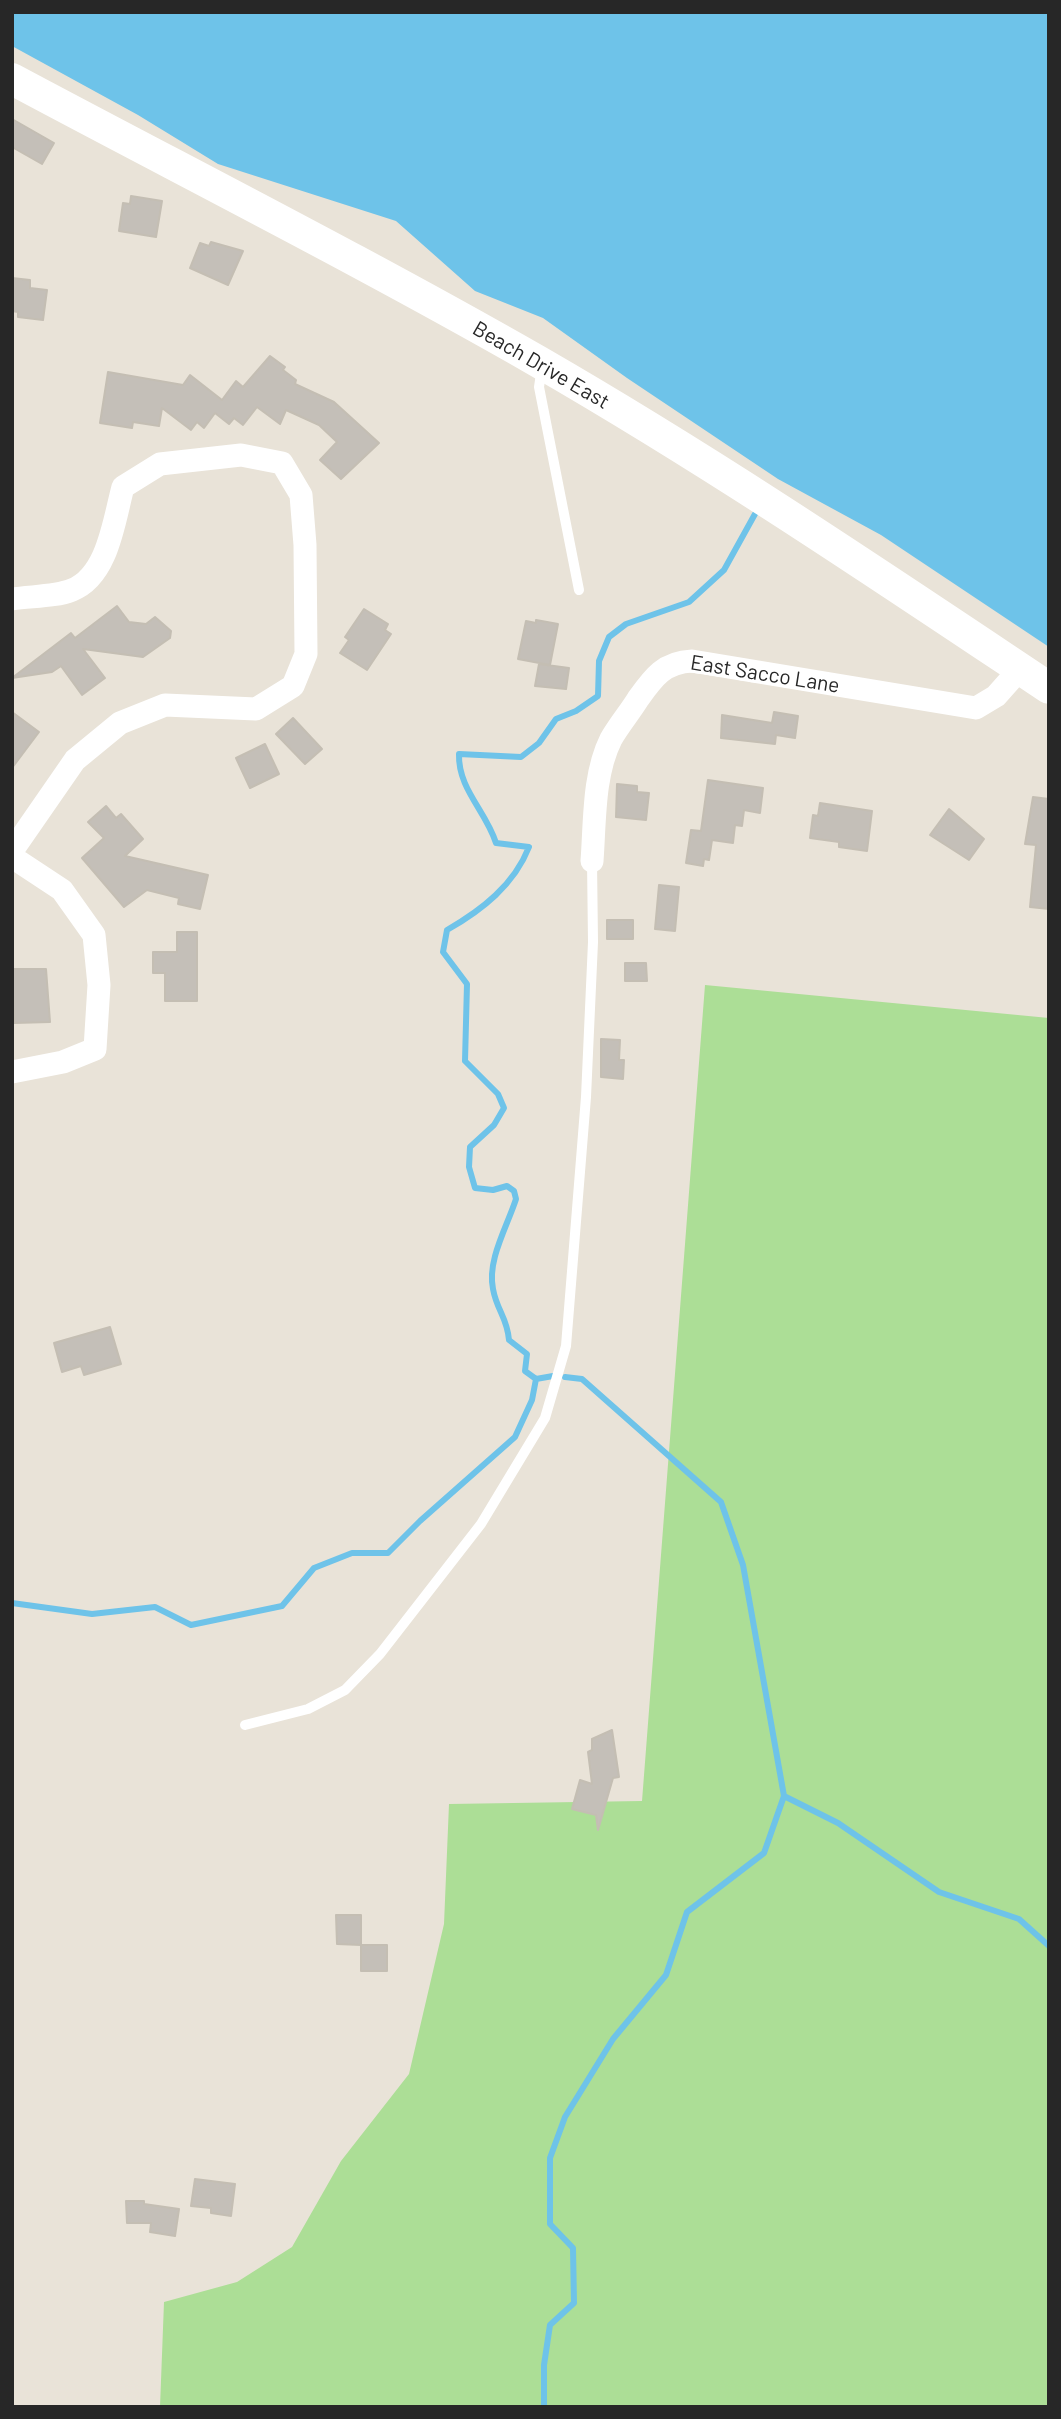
<!DOCTYPE html>
<html>
<head>
<meta charset="utf-8">
<style>
  body { margin:0 }
  #map { position:relative; width:1061px; height:2419px; overflow:hidden; background:#e9e3d8; font-family:Barlow,sans-serif }
  canvas { display:block }
  .frame { position:absolute; inset:0; border:14px solid #272727; pointer-events:none }
</style>
</head>
<body>
<div id="map">
<canvas width="1061" height="2419"></canvas>
<div class="frame"></div>
</div>
<script>
const ctx = document.querySelector('canvas').getContext('2d');
ctx.lineJoin = 'round';
function paint(path, color) {
  ctx.fillStyle = color;
  ctx.fill(path, 'evenodd');
}
function stroke(path, color, width, dash) {
  ctx.strokeStyle = color;
  ctx.lineWidth = width;
  ctx.lineCap = dash ? 'butt' : 'round';
  ctx.setLineDash(dash || []);
  ctx.stroke(path);
}
function drawText(font, color, halo, rows, align = 'center') {
  ctx.font = font + ' Barlow,sans-serif';
  ctx.lineWidth = 6;
  ctx.setLineDash([]);
  ctx.textBaseline = 'middle';
  ctx.strokeStyle = halo;
  ctx.fillStyle = color;
  for (const [text, x, y, turn = 0] of rows) {
    ctx.save();
    ctx.translate(x, y);
    ctx.rotate((+turn || 0) * Math.PI / 180);
    ctx.textAlign = isNaN(turn) ? turn : align;
    if (halo) ctx.strokeText(text, 0, 0);
    ctx.fillText(text, 0, 0);
    ctx.restore();
  }
}
const green = new Path2D(`
  M705 985 1049 1018V2407H160L164 2302 237 2282 292 2247 341 2161 409 2074 444 1924 449 1804 642 1801Z`);
const water = new Path2D(`
  M12 12H1049V647L881 535 778 479 627 378 543 318 475 291 396 221 218 164 138 115 12 46Z`);
const stream = new Path2D(`
  M553 1376 536 1379 525 1371 527 1354 509 1340C507 1317 497 1311 493 1289 487 1260 507 1227 516 1199L514 1191 507 1186 493 1190 475 1188 469 1167 470 1147 494 1125 504 1108 498 1094 465 1061 467 984 443 952 447 930C482 910 514 885 529 847L496 843C486 811 458 789 459 754L521 757 539 743 556 719 576 711 598 696 599 661 609 637 626 624 689 602 724 570 755 514
  M12 1603 92 1614 155 1607 191 1625 282 1606 314 1568 352 1553H388L420 1521 515 1437 532 1400 536 1379
  M784 1796 838 1823 939 1892 1019 1919 1049 1946
  M544 2407V2365L550 2325 574 2303 573 2248 550 2224V2158L565 2117 613 2039 666 1975 687 1912 764 1853 784 1796 743 1565 721 1502 582 1379 565 1377`);
const building = new Path2D(`
  M12 119 54 143 42 164 12 147Z
  M131 196 162 201 156 237 119 231 123 203 130 204Z
  M211 242 243 251 228 285 190 268 200 243 209 246Z
  M12 278 30 280V288L47 290 43 320 18 317V312L12 311Z
  M270 356 285 367 283 370 296 380 295 384 334 402 379 443 341 479 320 460 337 442 319 425 286 410 280 424 257 407 243 425 234 418 229 424 215 413 204 428 197 422 191 430 162 408 159 426 133 422 132 428 100 423 108 372 183 385 190 375 222 400 236 381 243 387Z
  M117 606 129 622 146 624 155 617 171 631 170 638 143 657 83 649 105 678 82 695 61 666 52 672 12 678 71 633 75 638Z
  M364 609 388 624 385 630 391 634 367 670 340 653 349 640 345 637Z
  M536 620 558 624 550 665 518 659 526 621 536 623Z
  M539 664 569 668 566 689 535 686Z
  M12 712 39 732 12 768Z
  M774 712 798 716 795 738 776 735 775 744 721 738 722 715 772 723Z
  M293 718 322 749 305 764 276 734Z
  M265 744 279 774 250 788 236 758Z
  M708 780 763 788 760 813 744 810 742 826 735 825 733 843 712 840 709 860 704 859 703 866 686 863 691 830 701 831Z
  M617 784 637 786V792L649 793 646 820 616 817Z
  M1033 797 1049 799V909L1030 907 1036 845 1025 844Z
  M820 803 872 811 867 851 839 847V842L810 838 813 815 818 816Z
  M106 806 116 818 121 814 143 839 125 856 208 875 200 909 178 904 179 898 147 890 124 907 82 858 104 838 88 822Z
  M949 809 984 839 969 860 930 835Z
  M659 885 679 887 675 931 655 929Z
  M607 920H633V939H607Z
  M177 932H197V1001H165V973H153V952H177Z
  M625 963H646L647 981H625Z
  M12 969H46L50 1022 14 1023Z
  M601 1039 620 1040 619 1060H624L623 1079 601 1077Z
  M110 1327 121 1364 84 1375 81 1366 62 1372 54 1343Z
  M612 1730 619 1777 613 1778 598 1830 596 1815 572 1809 580 1780 592 1784 588 1752 592 1750V1739Z
  M336 1915H361V1945L337 1944Z
  M361 1945H387V1971H361Z
  M195 2179 235 2184 231 2216 211 2213V2208L191 2206Z
  M126 2201H144V2204L179 2209 175 2236 150 2232 151 2223H127Z`);
const lane = new Path2D(`
  M542 367 539 387 579 590
  M245 1725 308 1709 345 1690 380 1654 481 1524 545 1418 566 1346 586 1097 593 942 592 861`);
const street = new Path2D(`
  M12 599C31 596 55 597 72 590 108 576 114 520 123 487L160 464 241 455 282 463 301 495 305 545 306 654 293 686 256 709 165 705 120 723 75 760 12 851
  M12 857 62 890 94 935 99 985 95 1049 63 1062 12 1072
  M592 861C595 822 593 775 611 739 619 725 630 712 638 699 653 678 664 662 692 661L976 708 996 696 1020 669`);
const secondary = new Path2D(`
  M12 79C188 173 366 263 539 362 714 463 881 576 1049 688`);
const streetNames = [
  ["Beach Drive East",541,365,30],
  ["East Sacco Lane",765,674,9]
];
paint(green, '#acde96');
paint(water, '#6ec3e9');
stroke(stream, '#6ec3e9', 6);
paint(building, '#c4bfb8');
stroke(building, '#c4beb3', 2);
stroke(lane, '#fff', 10);
stroke(street, '#fff', 23);
stroke(secondary, '#fff', 32);
drawText('21px', '#272727', '#fff', streetNames);
</script>
</body>
</html>
